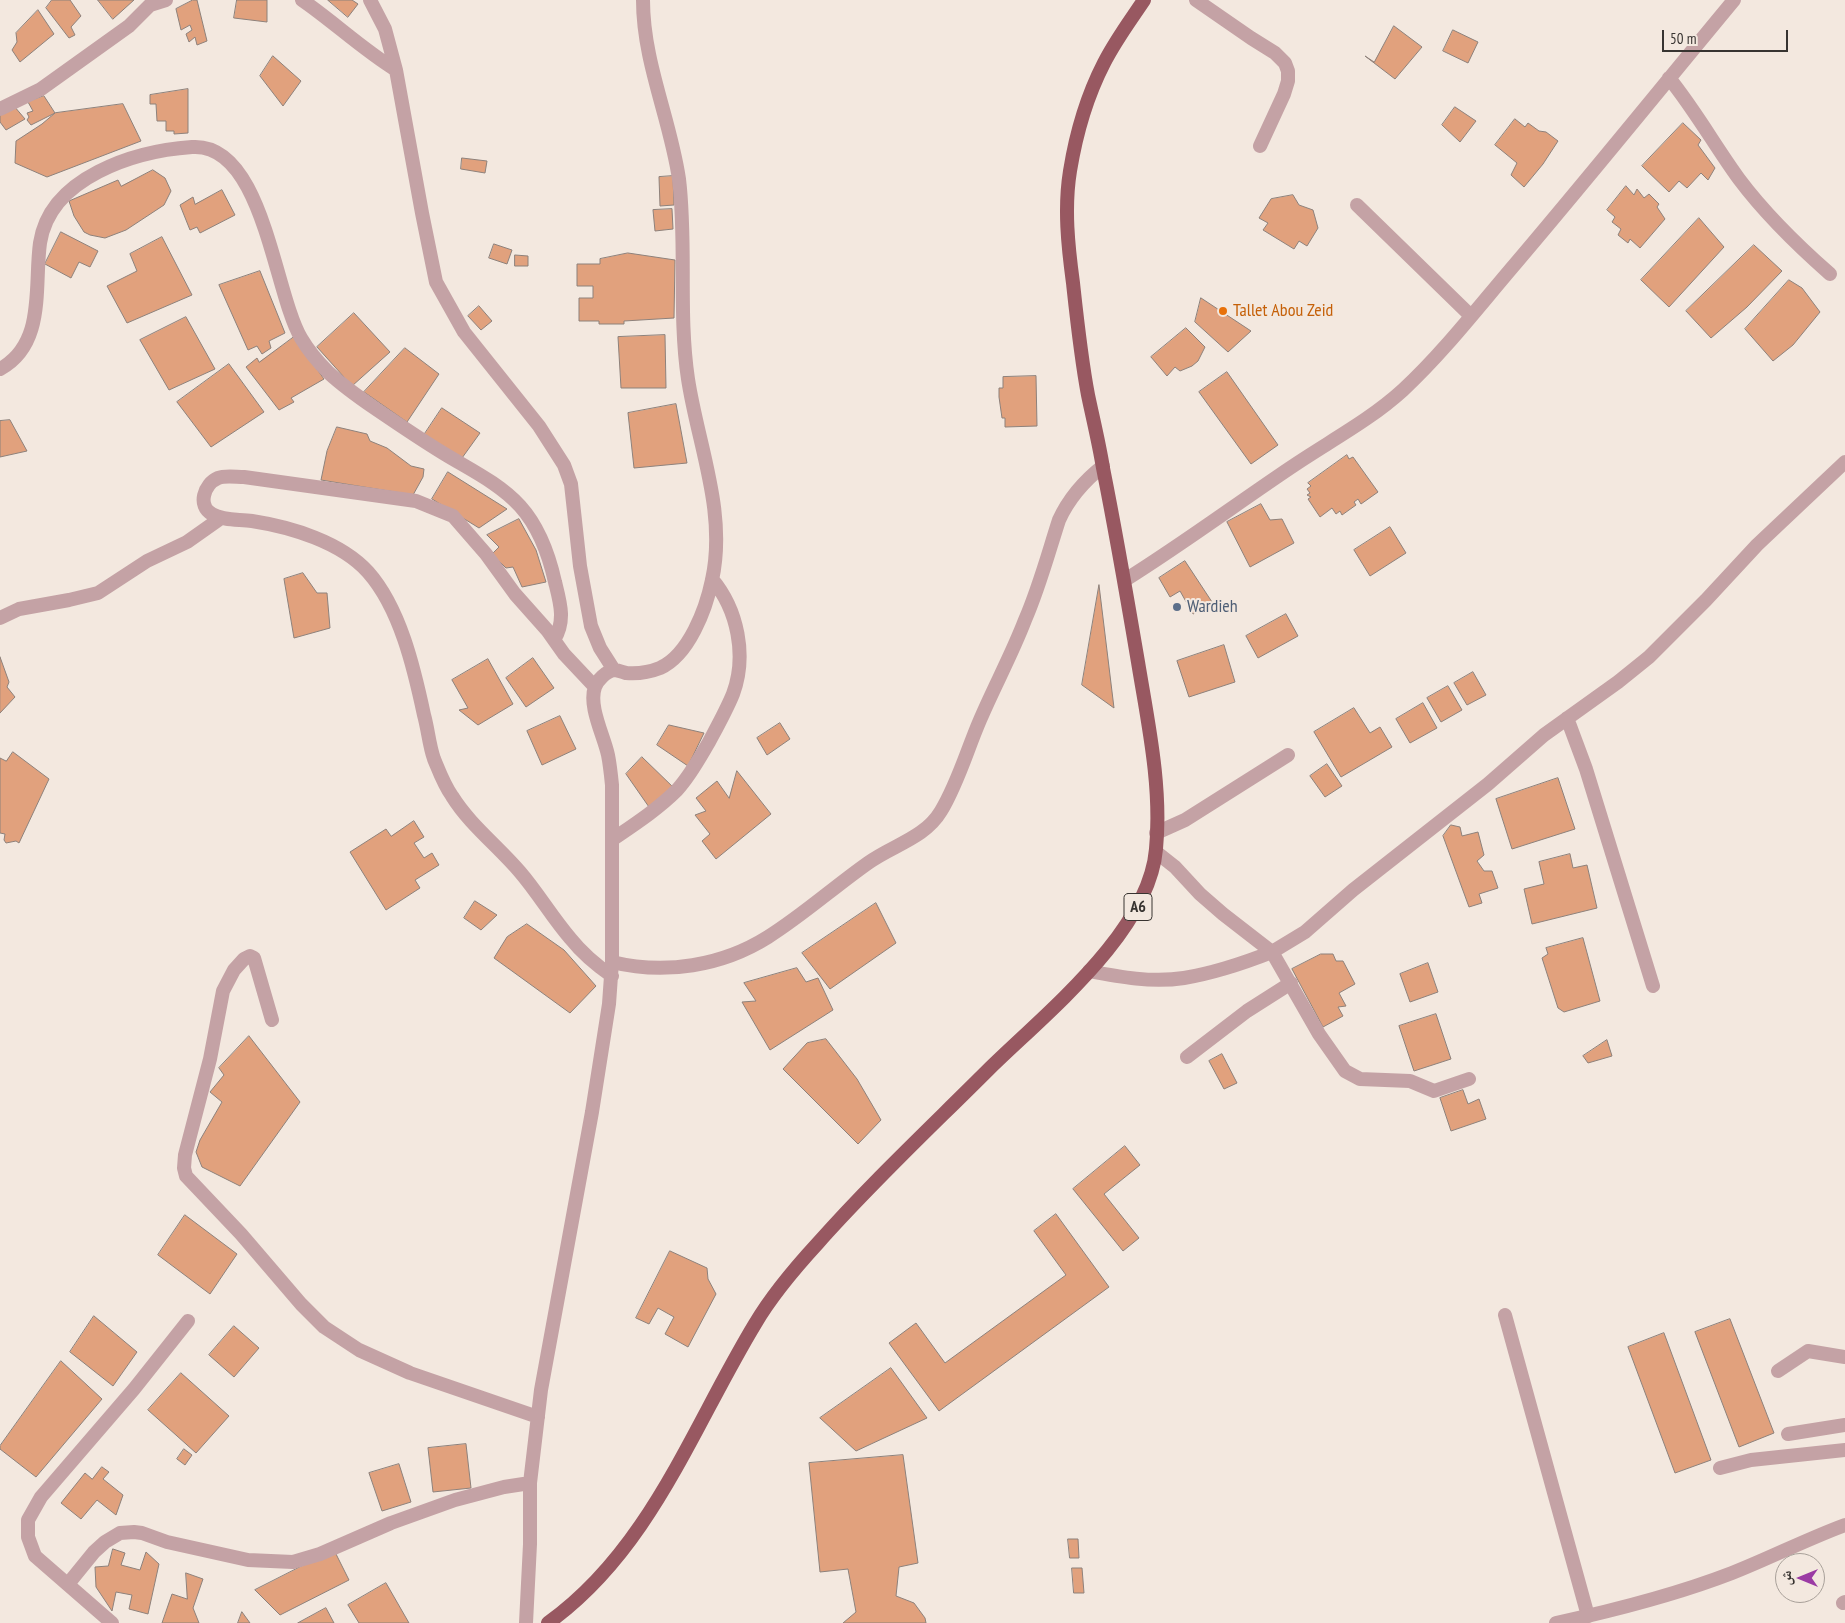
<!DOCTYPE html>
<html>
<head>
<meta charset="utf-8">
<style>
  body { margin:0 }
  #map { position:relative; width:1845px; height:1623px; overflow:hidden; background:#f3e8df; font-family:"PT Sans Narrow","Noto Naskh Arabic",sans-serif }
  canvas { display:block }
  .north { position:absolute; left:1775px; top:1553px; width:50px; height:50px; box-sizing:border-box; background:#f3e8df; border:1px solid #a8a099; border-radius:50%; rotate:270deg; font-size:14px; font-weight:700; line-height:20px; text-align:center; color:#383431 }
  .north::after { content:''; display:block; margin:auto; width:18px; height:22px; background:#9b3ba4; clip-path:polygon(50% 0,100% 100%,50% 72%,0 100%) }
  .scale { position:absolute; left:1662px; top:30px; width:126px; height:22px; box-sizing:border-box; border:2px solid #383431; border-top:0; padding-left:6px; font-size:15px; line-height:18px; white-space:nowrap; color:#383431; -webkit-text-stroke:4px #f3e8df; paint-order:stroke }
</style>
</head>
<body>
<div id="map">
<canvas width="1845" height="1623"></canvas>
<div class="north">ش</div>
<div class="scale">50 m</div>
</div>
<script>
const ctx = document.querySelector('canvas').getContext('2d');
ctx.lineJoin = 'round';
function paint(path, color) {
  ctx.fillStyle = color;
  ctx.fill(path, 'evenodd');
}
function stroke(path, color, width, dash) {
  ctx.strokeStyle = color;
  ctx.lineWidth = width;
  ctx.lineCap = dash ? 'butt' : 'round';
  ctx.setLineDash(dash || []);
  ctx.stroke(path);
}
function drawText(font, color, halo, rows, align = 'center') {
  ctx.font = font + ' "PT Sans Narrow",sans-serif';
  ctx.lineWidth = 4;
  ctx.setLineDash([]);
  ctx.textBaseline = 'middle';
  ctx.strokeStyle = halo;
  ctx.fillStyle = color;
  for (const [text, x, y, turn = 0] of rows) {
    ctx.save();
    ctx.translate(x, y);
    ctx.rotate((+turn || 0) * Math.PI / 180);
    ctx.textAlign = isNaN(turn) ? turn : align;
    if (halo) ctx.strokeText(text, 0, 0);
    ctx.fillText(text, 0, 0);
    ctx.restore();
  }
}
const building = new Path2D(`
  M52 0H70L81 16 71 27 75 35 69 38 46 8Z
  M98 0H134L113 19Z
  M193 0H197L207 41 197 45 195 37 189 42 186 34 192 30 190 25 181 30 176 9Z
  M237 0H267V22L234 18Z
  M328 0H352L358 4 348 17Z
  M38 10 54 34 20 62 12 50 17 42 16 33Z
  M1394 26 1422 47 1395 79 1365 56 1374 62Z
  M1453 30 1478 42 1468 63 1443 51Z
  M273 56 301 81 283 106 260 76Z
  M188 89V133L174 134V131H166V121H157L156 104H150V95Z
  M44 96 55 113 31 125 27 120 29 117 27 113 33 111 28 102Z
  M123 104 141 141 47 177 15 163 16 141 42 124 55 113Z
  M14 106 25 119 6 130 0 122V114Z
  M1455 107 1476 121 1460 142 1442 125Z
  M1515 119 1525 127 1528 123 1539 131 1546 132 1558 141 1543 164 1524 187 1511 175 1517 163 1495 145Z
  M1683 123 1701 140 1698 145 1715 168 1708 180 1701 173 1687 188 1679 181 1669 192 1642 166Z
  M462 158 487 161 485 173 461 169Z
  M153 170 165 178 171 191 164 205 126 230 105 238 90 235 84 232 74 216 69 201 118 180 121 186Z
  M673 176 674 205 660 206 659 177Z
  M1626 186 1634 195 1637 189 1644 198 1649 194 1659 204 1657 207 1665 219 1640 248 1630 239 1628 243 1618 235 1621 229 1612 222 1615 217 1607 210Z
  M222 190 235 215 200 233 197 227 190 230 180 205 193 197 195 204Z
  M1293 195 1299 205 1313 210 1318 228 1307 246 1299 241 1294 249 1263 230 1268 223 1259 218 1271 199Z
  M672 209 673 229 655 231 653 210Z
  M1699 218 1724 247 1669 307 1641 280Z
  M61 232 98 251 90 267 79 262 71 278 45 264Z
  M162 237 192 295 127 323 107 286 137 271 130 254Z
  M494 244 512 250 507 264 489 258Z
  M1754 245 1782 271 1747 307 1711 338 1686 311Z
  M628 253 675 260 674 318 624 321V324H599V321H579V298H593V286H577V264H600V259Z
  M515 255 528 256V266H515Z
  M260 271 285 333 269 341 271 348 262 354 257 346 248 350 219 285Z
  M1789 280 1802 288 1820 312 1793 345 1773 361 1745 329Z
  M1201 298 1251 331 1228 352 1195 322Z
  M479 306 492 321 481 330 468 316Z
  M354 313 390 352 352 386 317 347Z
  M186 317 215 369 169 390 140 340Z
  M1186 328 1205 347 1198 361 1192 366 1180 371 1175 367 1167 376 1151 357Z
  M665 335 666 388H621L618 337Z
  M294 337 324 379 291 398 294 402 279 410 246 367 257 358 259 362Z
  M405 348 439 374 407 422 364 392Z
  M229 364 264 412 211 447 177 402Z
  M1227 372 1278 445 1251 464 1199 392Z
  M1036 376 1037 426 1005 427V418H1002L999 397V388H1003V377Z
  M676 404 687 463 634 468 628 413Z
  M442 408 480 433 462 458 422 438Z
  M10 420 27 451 0 457V421Z
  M337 427 367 434 370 441 387 448 411 466 424 469 423 477 413 495 321 480 327 451Z
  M1347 455 1349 459 1353 457 1378 492 1361 504 1358 499 1354 502 1356 505 1342 515 1340 511 1336 514 1332 508 1320 517 1308 499 1311 497 1307 495 1310 493 1307 489 1311 486 1308 483Z
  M448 472 507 509 479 528 432 499Z
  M1261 504 1270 520 1282 519 1294 543 1250 567 1227 522Z
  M519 519 536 550 546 582 522 587 513 567 506 568 492 554 499 547 487 535Z
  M1390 527 1406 553 1370 576 1354 550Z
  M1185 561 1214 605 1193 614 1180 591 1170 597 1159 578Z
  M303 573 317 593H327L330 628 294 638 284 579Z
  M1099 585 1114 708 1082 685Z
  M1286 614 1298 636 1258 658 1246 636Z
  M1224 645 1235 682 1189 697 1177 661Z
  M0 657 9 682 7 687 15 697 0 713Z
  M533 658 554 688 526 707 506 678Z
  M488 659 513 704 478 725 459 710 468 708 452 680Z
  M1473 672 1486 695 1467 705 1454 683Z
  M1448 686 1462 710 1441 722 1427 698Z
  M1423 703 1437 728 1410 743 1396 719Z
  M1354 708 1370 733 1380 727 1392 747 1341 777 1314 732Z
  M560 716 576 749 542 765 527 731Z
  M780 723 790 739 767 755 757 738Z
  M669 725 704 733 688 766 657 745Z
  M13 752 49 779 19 843 16 841 6 843 4 840 5 834 0 833V758L6 761Z
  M642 757 674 788 649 807 626 774Z
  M1327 764 1342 786 1325 797 1310 776Z
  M737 771 771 814 716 859 702 841 710 834 695 815 706 811 696 798 717 781 729 798Z
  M1558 778 1575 829 1512 849 1496 799Z
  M414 821 424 837 414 843 424 858 432 853 439 865 415 880 420 888 386 910 350 852 386 829 391 836Z
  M1451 825 1460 827 1462 836 1478 832 1484 855 1477 861 1484 871H1492L1498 888 1479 894 1482 903 1469 907 1443 836Z
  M1570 854 1573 868 1587 865 1597 908 1532 924 1524 889 1544 884 1539 862Z
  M475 901 497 915 481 930 464 918Z
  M876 903 896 943 830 989 802 953Z
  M527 924 564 950 596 986 570 1013 494 958 507 937Z
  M1583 938 1600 1001 1564 1012 1558 1008 1542 958 1548 954 1546 948Z
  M1321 954H1333L1336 961H1343L1355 984 1339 993 1346 1006 1338 1007 1343 1016 1323 1027 1292 969Z
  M1428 963 1438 992 1410 1002 1400 974Z
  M797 968 806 982 818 978 833 1010 770 1050 742 1002 756 1001 744 983Z
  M1436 1014 1451 1059 1414 1071 1399 1026Z
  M249 1036 300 1102 240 1186 202 1167 196 1152 200 1140 222 1102 210 1092 224 1075 219 1068Z
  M826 1039 857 1079 881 1120 858 1144 783 1069 807 1043Z
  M1607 1040 1612 1056 1588 1063 1583 1056Z
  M1222 1054 1237 1083 1224 1089 1209 1061Z
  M1463 1090 1468 1104 1479 1099 1486 1119 1451 1131 1440 1098Z
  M1125 1146 1140 1165 1104 1194 1139 1238 1123 1251 1073 1189Z
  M1056 1214 1109 1287 939 1411 889 1343 916 1323 945 1363 1066 1275 1034 1231Z
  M185 1215 237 1254 210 1294 158 1255Z
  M670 1251 707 1268 708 1279 716 1294 688 1347 665 1334 674 1317 658 1308 649 1324 636 1318Z
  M94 1316 137 1352 113 1386 70 1352Z
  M1730 1319 1774 1433 1739 1447 1695 1332Z
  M234 1326 259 1348 234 1377 209 1355Z
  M1664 1333 1711 1460 1675 1473 1628 1347Z
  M61 1361 102 1399 36 1477 0 1449V1446Z
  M891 1368 927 1418 856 1451 820 1418Z
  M181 1373 229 1416 196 1453 148 1410Z
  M466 1444 471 1488 433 1492 428 1448Z
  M184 1449 192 1455 185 1465 177 1459Z
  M903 1455 918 1563 899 1567 896 1596 914 1603 925 1618 926 1623H843L856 1612 848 1569 820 1572 809 1463Z
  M399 1464 411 1502 382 1511 369 1473Z
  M102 1467 109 1472 103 1479 123 1495 116 1515 97 1500 81 1519 61 1503 85 1473 92 1479Z
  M1068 1539H1078L1079 1558H1070Z
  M113 1549 125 1553 121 1565 140 1570 146 1552 159 1564 148 1614 129 1609 132 1595 116 1592 112 1611 96 1587 95 1567 108 1566Z
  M334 1550 349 1580 280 1615 255 1590Z
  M1072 1568H1082L1084 1593H1074Z
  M186 1573 203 1579 193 1608 199 1623H162L172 1594 187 1599Z
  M386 1583 409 1623H359L348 1605Z
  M326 1608 334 1623H298Z
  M242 1612 250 1623H238Z`);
const minor = new Path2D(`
  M302 0C334 22 362 49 396 70
  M370 0 385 29 396 70 422 213 436 282 464 332 539 426 564 465 571 484 580 566 591 626 600 648 614 670
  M1196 0 1251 38 1275 53 1285 63 1288 71V81L1284 94 1260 146
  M1669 78C1695 110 1715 146 1739 179 1766 215 1797 245 1830 274
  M0 109 41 89 129 26 150 5 166 0
  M1357 205 1471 316
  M0 369C46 344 34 286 40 243 50 177 135 151 192 147 263 142 274 292 301 338 308 350 319 363 329 373 343 386 360 398 376 409 398 424 420 439 443 453 469 469 499 483 520 506 539 527 549 555 555 582 560 602 566 621 554 640
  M1125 580C1181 545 1235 505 1290 468 1328 442 1369 421 1403 390 1443 353 1480 305 1516 263 1590 176 1661 88 1734 0
  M0 618 19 609 69 600 98 593 147 561 187 542 221 518
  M595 687 564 654 547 630 515 594 486 554 453 516 416 501 244 477C236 477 225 475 218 478 204 484 197 506 212 514 224 521 239 519 252 521 291 527 341 542 368 572 400 608 414 668 424 715 428 729 429 745 434 759 439 771 444 785 452 796 470 825 498 846 520 872 538 893 552 917 570 938 582 953 596 965 612 976
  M1567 718 1586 769 1653 986
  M1156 833 1185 820 1288 755
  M613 839C635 824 658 809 677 790 690 776 699 759 709 742 717 727 726 711 733 694 747 656 738 610 712 579
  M1156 852 1175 867 1200 894 1223 914 1272 952 1305 932 1353 890 1488 784 1544 735 1618 682 1649 657 1706 600 1757 545 1845 462
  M612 962C665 975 722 966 768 937 803 915 834 887 868 863 893 845 925 838 941 811 958 783 967 750 980 720 994 687 1012 654 1025 620 1039 588 1048 554 1059 520 1069 498 1084 481 1103 466
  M1089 971C1120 977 1152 983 1184 978 1214 973 1244 963 1272 952L1319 1034 1345 1071 1360 1079 1410 1081 1434 1091 1469 1079
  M272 1020 254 958 250 956 244 959 234 970 223 991 210 1059 185 1155 184 1168 186 1176 241 1234 301 1304 324 1327 359 1350 410 1373 538 1417
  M1187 1057 1247 1011 1291 983
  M1505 1315 1588 1616
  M1778 1371 1808 1351 1845 1357
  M1788 1434 1845 1425
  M1720 1468 1751 1460 1845 1450
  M68 1584 94 1552 105 1542 120 1533 134 1532 142 1533 167 1542 248 1560 293 1562 320 1554 391 1523 455 1500 504 1487 530 1483
  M1843 1603 1845 1602
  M112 1623 35 1556 28 1537V1520L41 1497 134 1389 188 1321
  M526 1623 530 1544V1483L541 1390 592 1112 609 1004 612 962V785C611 775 610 765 608 755 604 736 588 706 595 687 597 681 606 671 614 670 617 670 623 672 626 673 638 674 650 672 660 668 689 655 706 609 712 580 727 512 698 445 688 379 678 312 687 245 679 179 670 118 643 62 643 0`);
const tertiary = new Path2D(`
  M1556 1623C1616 1610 1675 1595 1732 1573 1770 1558 1807 1539 1845 1525`);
const trunk = new Path2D(`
  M548 1623C650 1550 692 1428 755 1324 772 1295 795 1268 818 1243 872 1182 932 1126 989 1069 1046 1013 1149 932 1156 849 1162 787 1148 723 1138 662 1127 597 1116 533 1103 468 1099 443 1093 419 1088 395 1081 358 1077 320 1073 283 1068 246 1064 208 1070 171 1076 134 1087 96 1104 63 1115 41 1130 21 1144 0`);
const markers = [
  [1223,311,5,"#e8710a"],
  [1177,607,5,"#5c6f8a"]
];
const shields = [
  [1138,907,28]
];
const shieldNames = [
  ["A6",1138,907]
];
const foodNames = [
  ["Tallet Abou Zeid",1233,311]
];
const serviceNames = [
  ["Wardieh",1187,607]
];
paint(building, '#e1a17d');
stroke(building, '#8d817b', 1);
stroke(minor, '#c4a2a5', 14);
stroke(tertiary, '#c4a2a5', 14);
stroke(trunk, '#985861', 14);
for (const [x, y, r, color] of markers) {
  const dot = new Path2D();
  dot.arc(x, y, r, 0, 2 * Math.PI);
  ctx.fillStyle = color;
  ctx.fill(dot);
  stroke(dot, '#f3e8df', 2);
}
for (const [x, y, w] of shields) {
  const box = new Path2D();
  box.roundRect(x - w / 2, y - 13.5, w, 27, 4);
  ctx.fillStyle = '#f3e8df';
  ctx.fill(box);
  stroke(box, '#383431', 1);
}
drawText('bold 16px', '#383431', null, shieldNames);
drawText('18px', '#c56008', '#f3e8df', foodNames, 'left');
drawText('18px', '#4e5e75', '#f3e8df', serviceNames, 'left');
</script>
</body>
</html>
